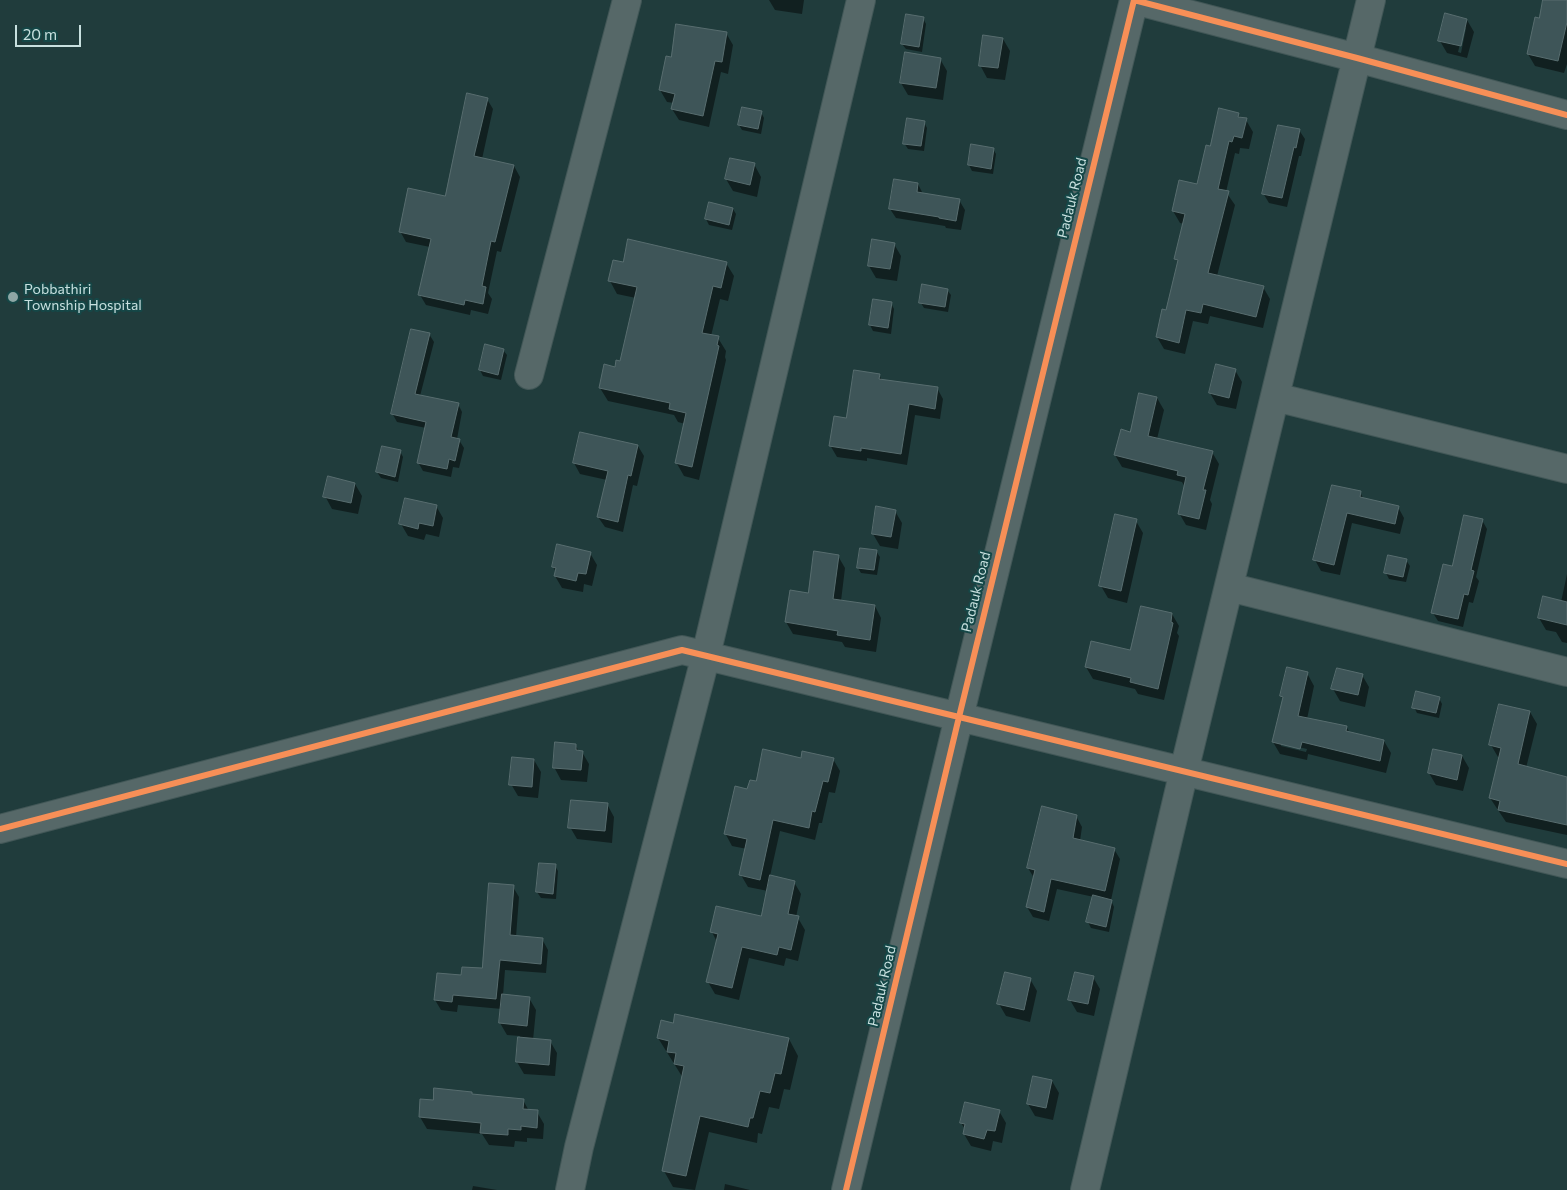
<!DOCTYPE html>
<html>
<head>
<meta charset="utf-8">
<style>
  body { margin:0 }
  #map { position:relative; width:1567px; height:1190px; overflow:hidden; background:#203c3c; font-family:Commissioner,sans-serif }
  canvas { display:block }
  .scale { position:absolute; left:15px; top:25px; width:66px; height:22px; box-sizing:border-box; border:2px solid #c8e0df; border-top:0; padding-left:6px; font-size:15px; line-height:18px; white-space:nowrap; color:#c8e0df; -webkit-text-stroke:4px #154747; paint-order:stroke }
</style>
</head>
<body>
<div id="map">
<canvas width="1567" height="1190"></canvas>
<div class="scale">20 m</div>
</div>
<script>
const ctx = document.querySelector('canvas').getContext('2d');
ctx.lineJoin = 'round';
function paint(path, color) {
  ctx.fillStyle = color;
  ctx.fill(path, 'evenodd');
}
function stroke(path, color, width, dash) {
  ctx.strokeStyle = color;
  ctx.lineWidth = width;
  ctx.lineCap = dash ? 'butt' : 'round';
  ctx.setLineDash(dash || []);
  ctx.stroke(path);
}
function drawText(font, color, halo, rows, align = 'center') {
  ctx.font = font + ' Commissioner,sans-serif';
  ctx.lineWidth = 4;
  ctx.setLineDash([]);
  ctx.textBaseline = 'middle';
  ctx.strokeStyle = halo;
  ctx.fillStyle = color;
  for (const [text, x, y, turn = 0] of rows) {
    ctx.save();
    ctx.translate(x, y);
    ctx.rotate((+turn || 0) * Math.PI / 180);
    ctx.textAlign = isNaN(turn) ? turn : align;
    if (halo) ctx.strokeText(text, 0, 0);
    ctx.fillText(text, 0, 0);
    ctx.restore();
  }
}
const shadow = new Path2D(`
  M769 0H804L802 14 775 10Z
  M1545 0H1567V64L1564 73 1535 66 1528 54 1540 19Z
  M923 18 926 24 922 52 906 49 902 44Z
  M1467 20 1474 32 1467 58 1447 53 1440 41ZM1464 28H1466L1461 53 1458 52Z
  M726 33 733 45 728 74 721 72 709 127 679 120 672 109 674 103 667 102 660 90 672 58Z
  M1003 39 1010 51 1005 80 987 78 980 65Z
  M940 59 947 71 943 100 908 95 901 83Z
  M487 99 493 109 482 159 514 166 520 177 501 252 497 251 488 293 492 299 488 314 471 310 470 315 426 305 420 295 430 247 406 242 400 231 446 197Z
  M761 112 764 118 761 134 742 130 739 125Z
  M1238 114 1241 119 1246 120 1253 132 1249 149 1240 148 1239 154 1235 153 1226 192 1235 205 1217 276 1263 287 1270 299 1263 328 1210 316 1208 324 1193 321 1185 354 1164 349 1157 337 1167 312 1178 263 1176 259 1184 224 1180 223 1173 211 1198 185 1211 148Z
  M924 122 927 128 924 151 908 149 904 143Z
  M1299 130 1305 139 1301 156H1299L1287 207 1269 203 1263 193Z
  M993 149 996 154 993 174 972 171 969 165Z
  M754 164 761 177 757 197 733 191 726 179Z
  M918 184 923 194 959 200 965 210 961 230 946 228 945 226 896 218 890 209Z
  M733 209 736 214 732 230 709 225 706 219Z
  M894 244 901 256 897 281 876 278 869 266Z
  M624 263H726L734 276 728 301 720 299 711 336 718 338 726 351 725 357 726 360 699 480 684 476 676 462 685 424 678 422 674 415 608 401 600 388 621 362 636 298 617 294 610 281Z
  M947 290 951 295 948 312 924 308 921 303Z
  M891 303 894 309 891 334 873 331 870 325Z
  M429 334 434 342 420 396 458 404 462 412 457 439 459 440 464 448 459 468 453 467 451 477 423 471 418 462 426 428 397 422 392 413Z
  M503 350 507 355 501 380 483 376 480 370Z
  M1235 370 1242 382 1236 409 1217 405 1210 393Z
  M879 375 882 380 937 388 943 399 940 419 915 415 907 465 867 458V461L837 457 830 445Z
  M1157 398 1164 410 1157 439 1212 452 1219 464 1210 500 1212 504 1206 530 1186 525 1179 513 1185 487 1182 482 1122 467 1115 455Z
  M638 446 644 456 637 486 633 485 623 532 605 527 598 517 607 480 580 474 574 463Z
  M400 451 403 457 398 482 381 478 377 472Z
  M355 484 362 496 358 514 332 509 325 496Z
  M1360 492 1364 500 1398 507 1404 518 1400 534 1352 523 1340 575 1321 571 1315 560Z
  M436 506 443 518 439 537 426 534 424 540 408 536 401 524Z
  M895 511 902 523 898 549 880 546 873 534Z
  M1482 520 1487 529 1476 577 1479 581 1473 603 1469 602 1463 627 1438 621 1433 613 1453 567Z
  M1136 521 1143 533 1127 603 1108 598 1101 586Z
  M876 551 880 557 877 575 861 573 858 568Z
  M590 553 597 565 592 586 584 584 583 592 562 588 555 576 556 572 553 567Z
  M838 556 845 568 841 601 875 606 881 618 876 652 845 647 842 642 793 634 786 622Z
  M1406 560 1410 566 1406 582 1389 579 1386 573Z
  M1567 574V643L1562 642 1556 632 1546 630 1539 618 1561 602Z
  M1172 614 1179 626 1177 633 1179 636 1164 700 1138 694 1135 689 1093 679 1086 667 1131 651Z
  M1307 673 1314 686 1307 719 1347 728 1350 733 1384 741 1391 753 1386 773 1308 754 1307 760 1280 754 1273 742 1283 700 1281 696ZM1281 743 1307 749 1306 752 1281 746Z
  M1362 675 1369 687 1365 707 1340 701 1333 689Z
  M1439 698 1442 704 1439 718 1417 713 1414 707Z
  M1530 712 1537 724 1526 768 1567 778V835L1506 822 1490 798 1500 757H1498L1491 745Z
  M575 745 579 751 582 752 589 764 587 782 561 780 554 767Z
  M1462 756 1469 768 1463 791 1436 785 1429 773Z
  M802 759H833L840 771 835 793 829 792 822 823H819L815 840 780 831 770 876 794 882 801 894 796 917 798 918 805 930 798 961 786 958 784 966 749 958 739 1000 715 994 708 982 717 942 712 932 762 917 768 891 748 887 741 875 747 849 732 846 725 833 748 790 757 782Z
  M534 760 541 772 538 798 518 796 511 784Z
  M607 804 614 817 612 843 577 839 570 827Z
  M1076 816 1082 827 1080 841 1114 849 1120 859 1111 900 1114 907 1109 932 1091 928 1088 922 1094 897 1057 889 1049 921 1033 917 1027 907 1034 878 1028 868Z
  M555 866 558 871 556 899 541 898 537 892Z
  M513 887 519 897 516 937 542 939 548 950 546 973 505 970 503 995 529 998 536 1010 533 1040 550 1041 557 1053 555 1076 524 1074 517 1062 520 1036 507 1035 500 1023 502 1009 458 1005 457 1012 441 1010 435 1000 462 976 483 970Z
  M1093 977 1100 989 1094 1016 1077 1012 1070 1000Z
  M1030 979 1037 991 1030 1022 1006 1016 999 1004Z
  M658 1038 789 1039 798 1056 790 1090 784 1089 779 1109 769 1107 762 1134 758 1133 757 1143 709 1132 695 1190 673 1187 664 1171 683 1078Z
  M1052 1081 1059 1093 1053 1120 1035 1116 1028 1104Z
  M473 1096 523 1100 529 1111 537 1112 544 1124 543 1139 527 1138V1142L515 1141 514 1147 489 1145 482 1134 427 1129 420 1117 434 1102Z
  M999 1111 1006 1123 1002 1143 993 1141 991 1151 971 1146 964 1134 965 1129 961 1123Z
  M725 1184 750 1190H724Z
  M473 1186 497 1190H472Z`);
const building = new Path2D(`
  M1543 0H1567V22L1558 61 1527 54 1535 17 1539 18Z
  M1445 13 1467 19 1461 46 1438 41Z
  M906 14 924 17 919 47 901 44Z
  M676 24 727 32 722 62 715 61 703 116 671 109 675 94 659 90 666 56 671 57Z
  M983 35 1003 38 998 68 979 66Z
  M905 52 941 58 936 88 900 83Z
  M467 93 488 98 474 156 514 165 495 242 491 241 482 286 486 287 483 304 465 300 464 305 418 295 431 239 399 232 408 188 445 196Z
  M742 107 762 111 758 129 738 125Z
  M1219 108 1239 113 1238 117 1247 118 1242 138 1234 136 1232 142 1229 141 1218 189 1229 191 1208 273 1264 286 1256 317 1203 304 1201 313 1186 310 1179 343 1156 337 1162 309 1166 310 1178 260 1174 259 1185 214 1172 211 1179 180 1197 184 1206 145 1210 146Z
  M907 118 925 121 921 146 903 144Z
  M1278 125 1300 129 1296 148 1294 147 1282 198 1262 194Z
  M971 144 994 148 991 169 968 165Z
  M730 158 755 163 750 185 725 179Z
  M894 179 918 183 917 192 960 199 956 221 939 218V217L889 209Z
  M709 202 733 208 729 225 705 219Z
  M628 239 727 262 721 288 713 286 702 333 719 336 717 345 719 346 692 467 675 463 686 413 669 409 670 403 599 388 604 364 615 367 616 360 620 361 637 287 608 281 613 260 623 262Z
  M872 239 895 243 890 269 868 266Z
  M922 284 948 289 945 307 919 303Z
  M873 299 892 302 888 328 869 325Z
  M411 329 430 333 415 394 459 403 451 437 460 439 455 461 449 459 447 469 417 463 426 422 391 414Z
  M485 344 504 349 498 375 479 370Z
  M1216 364 1236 369 1229 398 1209 393Z
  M854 370 880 374 879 379 938 387 935 409 909 404 901 454 861 448V451L829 446 834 416 846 418Z
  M1139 393 1157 397 1148 436 1213 451 1203 490H1206L1199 519 1178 514 1186 477 1177 475 1178 471 1114 455 1121 429 1130 432Z
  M580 432 638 445 631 476 628 475 618 522 597 517 608 471 573 463Z
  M382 446 401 450 395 477 376 472Z
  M328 476 355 483 351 503 323 497Z
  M1332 485 1361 491 1360 497 1399 506 1395 524 1347 513 1334 565 1313 560Z
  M405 498 437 505 433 526 419 523 418 529 399 524Z
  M876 506 896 510 891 537 872 534Z
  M1115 514 1137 519 1121 591 1099 586Z
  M1464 515 1483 519 1471 570 1474 571 1468 595 1464 594 1458 619 1431 613 1443 564 1452 566Z
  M557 544 591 552 586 574 578 573 576 581 554 576 556 568 552 567Z
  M860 548 877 550 874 570 857 568Z
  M814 551 839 555 833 599 875 605 870 640 837 635 838 631 785 622 790 590 808 593Z
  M1388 555 1407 559 1403 577 1384 573Z
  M1543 596 1567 602V625L1538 618Z
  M1141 606 1172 613 1171 622 1173 623 1158 689 1130 682 1131 678 1085 667 1091 641 1130 650Z
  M1287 667 1308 672 1298 716 1347 726 1346 731 1384 740 1380 761 1302 742 1300 749 1272 742 1283 697 1280 696Z
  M1337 668 1363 674 1358 695 1331 689Z
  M1416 691 1440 697 1436 713 1412 708Z
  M1499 704 1530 711 1518 764 1567 777V825L1498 810 1500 801 1489 798 1501 748 1489 745Z
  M555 742 576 744V750L583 751 581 770 553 768Z
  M763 749 801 758 802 751 834 758 828 782 823 781 815 812 812 811 809 828 773 820 760 880 739 875 747 839 724 834 735 786 747 789 750 780 756 781Z
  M1433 749 1462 755 1457 780 1428 773Z
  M512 757 534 759 532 787 509 785Z
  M571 800 608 803 605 831 568 828Z
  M1042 806 1077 815 1073 838 1115 848 1105 891 1051 879 1044 912 1026 907 1035 870 1027 868Z
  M539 863 556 864 553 894 536 892Z
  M770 875 795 881 788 914 799 916 791 950 779 947 777 955 742 947 732 988 706 982 718 934 710 932 716 906 761 916Z
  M489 883 514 885 510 935 543 938 541 964 500 960 496 999 453 995 452 1002 434 1000 437 973 461 975 462 967 482 968Z
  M1093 895 1112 900 1106 927 1086 922Z
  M1005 972 1031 978 1024 1010 997 1004Z
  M1075 972 1094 976 1088 1004 1068 1000Z
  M502 994 530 997 527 1026 499 1023Z
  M675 1014 789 1038 781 1074 775 1073 770 1093 760 1091 753 1118H750L748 1127 700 1116 686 1176 662 1171 684 1066 674 1064 676 1053 667 1052 669 1041 657 1038 661 1020 673 1023Z
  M518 1037 551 1040 549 1065 516 1062Z
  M1033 1076 1052 1080 1046 1108 1027 1104Z
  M434 1088 472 1092V1094L524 1099 523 1109 538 1110 537 1128 521 1126V1130L508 1129V1135L480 1133 481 1123 419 1117 420 1099 433 1100Z
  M965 1102 1000 1110 995 1131 987 1130 984 1139 963 1134 965 1124 960 1123Z`);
const minor = new Path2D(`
  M529 375 627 0
  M1275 397 1567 469
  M1229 587 1567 672
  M0 829 682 650 1567 864
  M570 1190 579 1147 706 655 861 0
  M846 1190 959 717 1134 0 1357 58 1567 115
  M1085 1190 1184 771 1371 0`);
const cycleway = new Path2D(`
  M0 829 682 650 1567 864
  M846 1190 959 717 1134 0 1357 58 1567 115`);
const markers = [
  [13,297,6,"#8da7a6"]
];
const streetNames = [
  ["Padauk Road",1072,198,-76],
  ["Padauk Road",976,592,-76],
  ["Padauk Road",882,986,-77]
];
const poiNames = [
  ["Pobbathiri",24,289],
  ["Township Hospital",24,305]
];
paint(shadow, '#0007');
paint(building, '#3e5558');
stroke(building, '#586d6f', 1);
stroke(minor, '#425757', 30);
stroke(minor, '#566868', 28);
stroke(cycleway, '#f78f57', 6);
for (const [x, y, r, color] of markers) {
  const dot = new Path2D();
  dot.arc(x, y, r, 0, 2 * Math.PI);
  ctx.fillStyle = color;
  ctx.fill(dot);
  stroke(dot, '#154747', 2);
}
drawText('14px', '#c8e0df', '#154747', streetNames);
drawText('14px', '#c8e0df', '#154747', poiNames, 'left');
</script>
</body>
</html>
